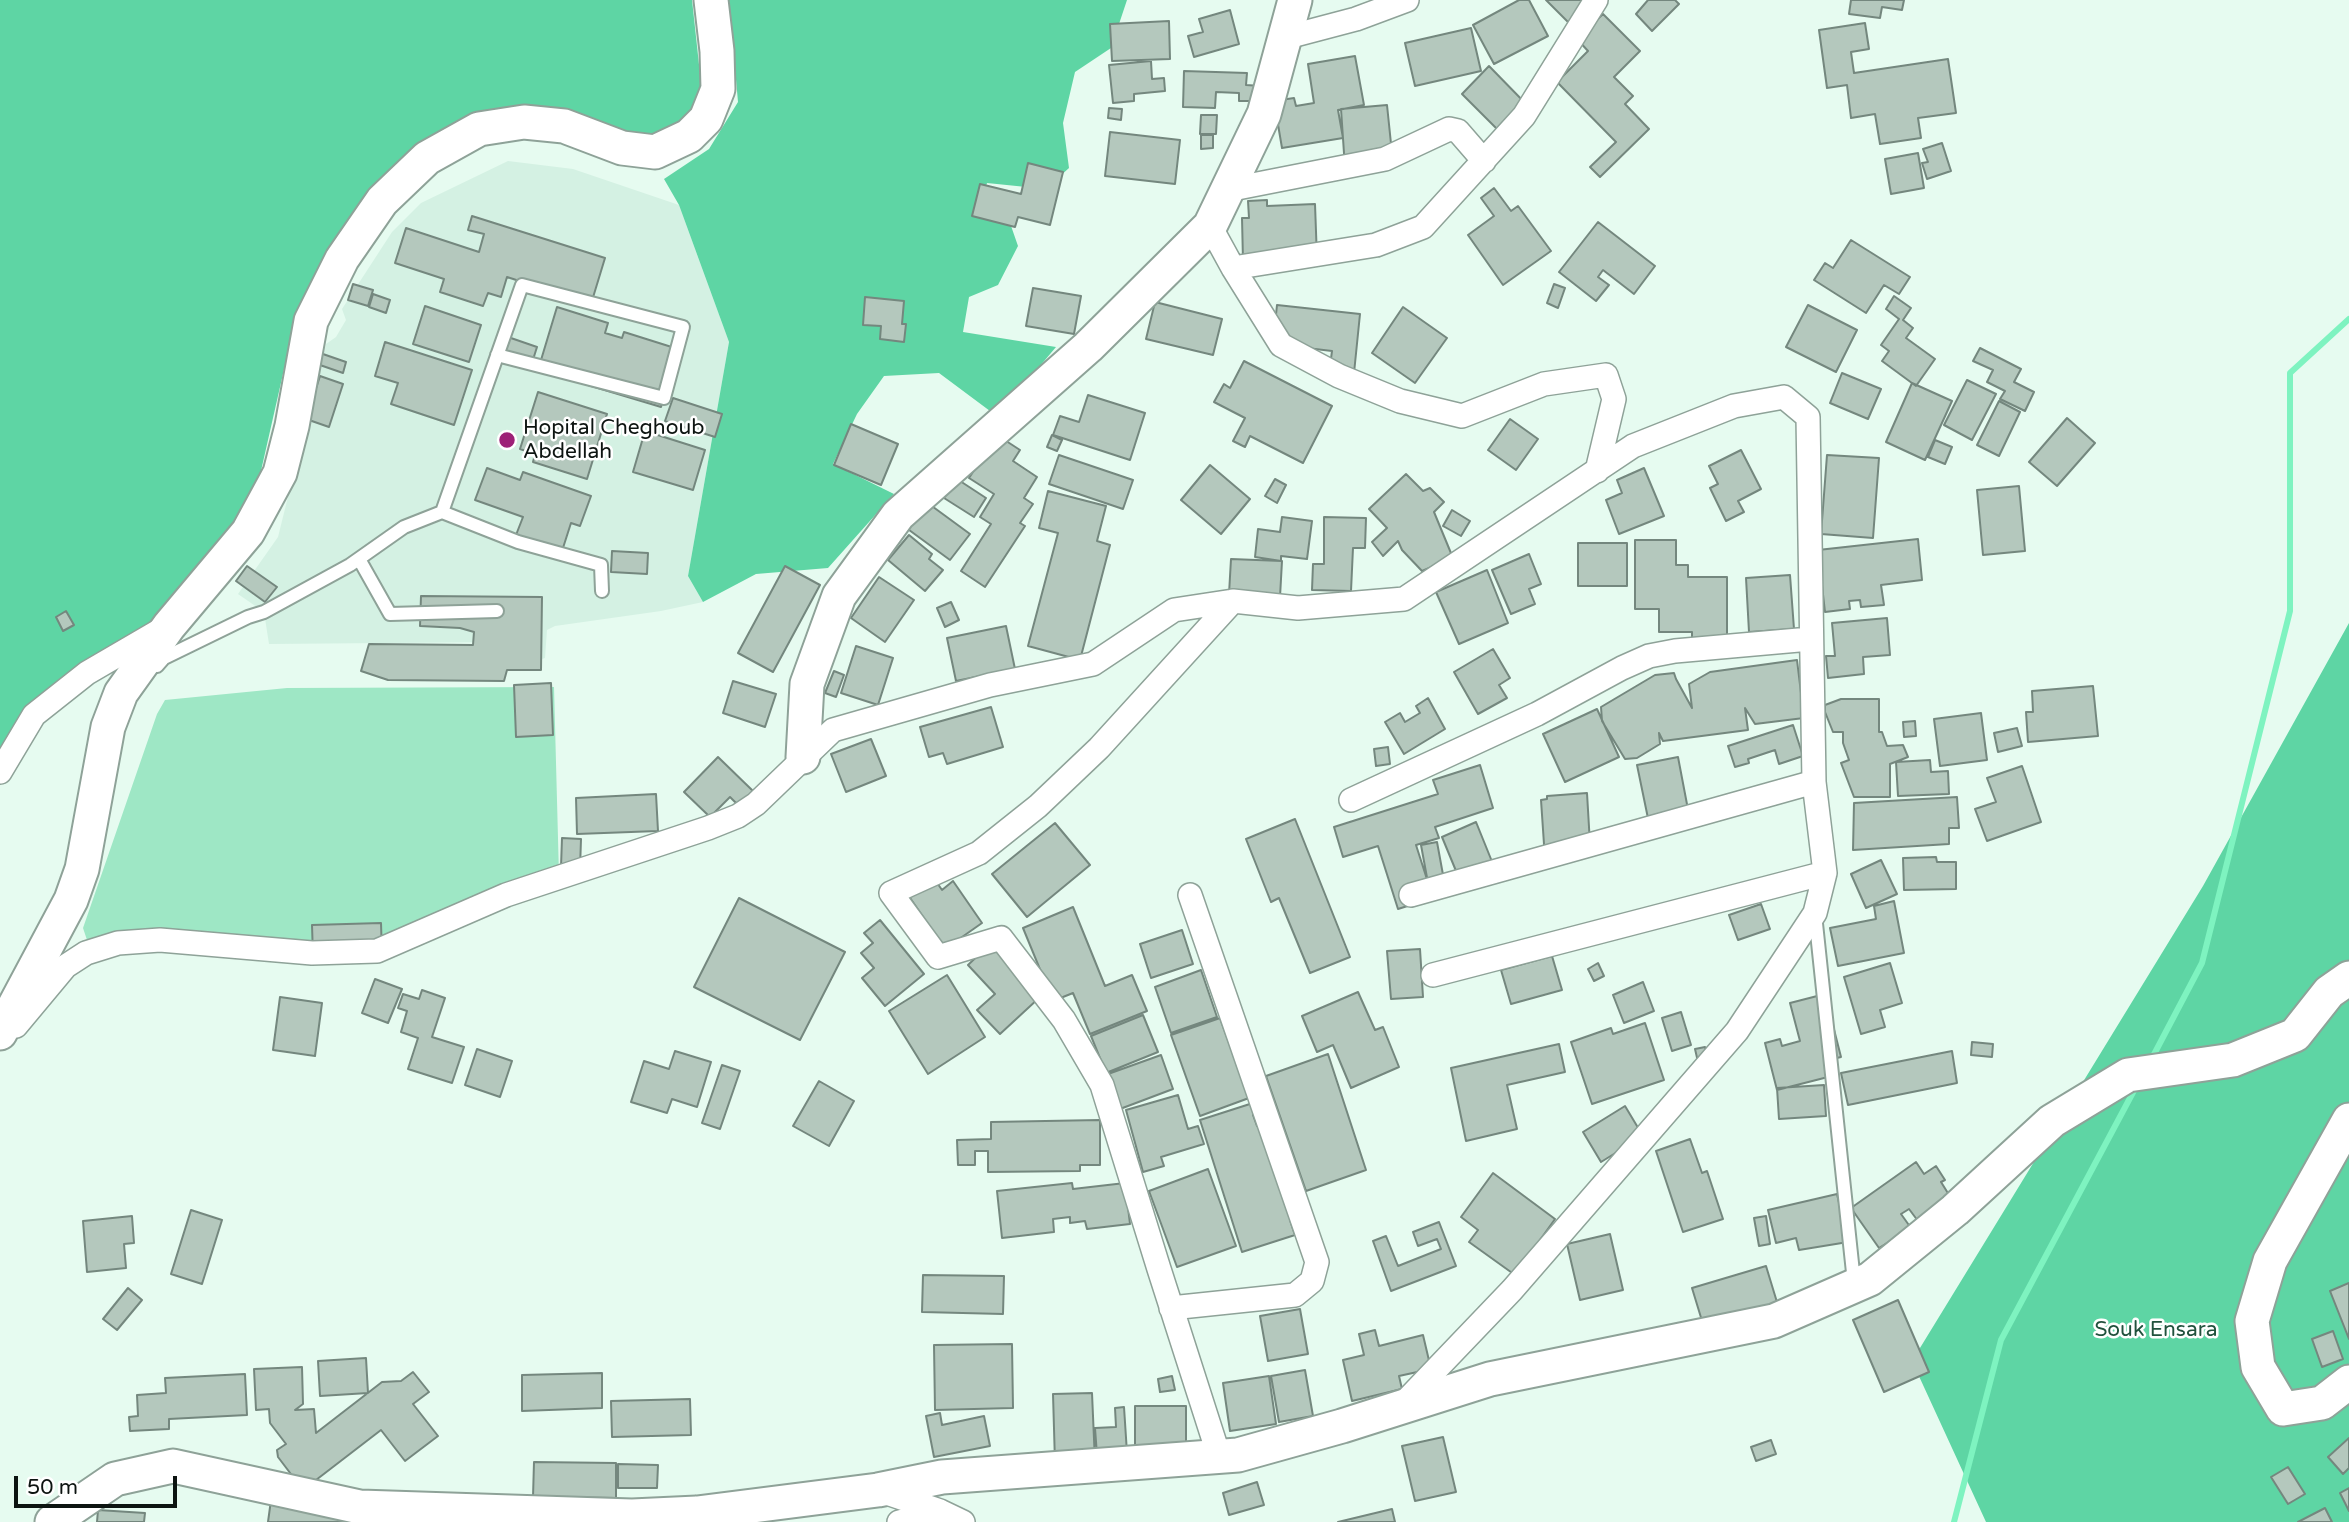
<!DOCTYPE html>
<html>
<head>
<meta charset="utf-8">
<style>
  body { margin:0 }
  #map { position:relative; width:2349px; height:1522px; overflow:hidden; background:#e6fbf0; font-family:"Varela Round",sans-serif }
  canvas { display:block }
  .scale { position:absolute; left:14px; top:1476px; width:163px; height:32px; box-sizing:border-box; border:4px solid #0d1411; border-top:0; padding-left:9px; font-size:21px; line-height:24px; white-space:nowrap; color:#0d1411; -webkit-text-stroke:5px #fff; paint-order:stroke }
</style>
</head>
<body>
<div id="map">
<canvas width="2349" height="1522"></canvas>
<div class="scale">50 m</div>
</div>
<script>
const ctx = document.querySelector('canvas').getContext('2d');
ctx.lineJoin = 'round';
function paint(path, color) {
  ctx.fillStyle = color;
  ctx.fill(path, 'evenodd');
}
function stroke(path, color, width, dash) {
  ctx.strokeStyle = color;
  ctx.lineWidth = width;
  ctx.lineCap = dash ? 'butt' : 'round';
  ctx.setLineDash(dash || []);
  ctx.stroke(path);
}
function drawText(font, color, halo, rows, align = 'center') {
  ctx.font = font + ' "Varela Round",sans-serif';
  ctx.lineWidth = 5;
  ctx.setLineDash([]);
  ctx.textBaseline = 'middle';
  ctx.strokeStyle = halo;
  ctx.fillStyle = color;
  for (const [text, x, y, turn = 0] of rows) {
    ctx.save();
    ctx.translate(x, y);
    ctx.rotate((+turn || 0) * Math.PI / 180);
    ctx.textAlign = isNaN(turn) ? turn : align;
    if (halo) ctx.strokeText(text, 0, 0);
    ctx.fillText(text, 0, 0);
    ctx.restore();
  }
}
const built = new Path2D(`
  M508 161 573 169 679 205 729 342 688 576 703 602 661 611 555 626 547 630 545 658 506 671 501 642 269 644 264 612 238 594 278 537 326 344 336 337 346 320 342 309 392 232 421 203Z`);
const green = new Path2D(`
  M554 687 559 876 372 947H307L92 955 83 928 157 714 165 700 287 688Z`);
const forest = new Path2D(`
  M0 0H692L701 83 691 122 674 141 525 119 404 161 364 196 324 260 301 318 285 365 258 484 228 540 129 667 78 677 0 759Z
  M729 0H1127L1111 48 1075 72 1063 123 1069 168 1046 189 987 183 978 216 1010 223 1018 246 998 285 969 297 963 332 1056 347 1018 392 990 411 939 373 884 376 857 414 833 464 894 494 828 568 756 574 703 602 688 576 729 342 679 205 664 179 709 149 738 102Z
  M2349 623V1522H1986L1912 1361 2203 886Z`);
const stream = new Path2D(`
  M2150 1062 2202 963 2290 611V373L2349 319
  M1954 1522 2001 1340 2138 1083`);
const building = new Path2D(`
  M1519 0H1529L1548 36 1494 64 1473 25Z
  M1546 0H1592L1569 23Z
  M1648 0H1675L1679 4 1652 31 1636 14Z
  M1851 0H1904L1902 10 1882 7 1880 18 1849 14Z
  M1230 10 1239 44 1194 57 1188 36 1203 32 1199 19Z
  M1603 14 1640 51 1614 77 1633 96 1625 104 1649 129 1600 177 1590 167 1616 142 1557 82 1588 51 1577 39Z
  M1169 21 1170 59 1112 61 1110 24Z
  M1865 23 1869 49 1851 52 1854 73 1948 59 1956 113 1918 118 1921 138 1880 144 1875 114 1851 118 1847 85 1827 88 1819 30Z
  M1471 28 1481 71 1415 86 1405 43Z
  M1355 56 1364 105 1338 110 1343 138 1282 148 1274 101 1294 98 1296 106 1314 103 1308 64Z
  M1151 61 1152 79 1164 78 1165 91 1134 94V101L1113 103 1109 65Z
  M1489 66 1528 106 1501 133 1462 94Z
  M1184 71 1247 73 1246 85 1261 86V101H1239V93L1216 92 1215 108 1183 107Z
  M1387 105 1393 163 1345 168 1341 109Z
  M1109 108 1122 109 1121 120 1108 118Z
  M1201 115H1217L1216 134H1200Z
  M1110 132 1180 140 1175 184 1105 176Z
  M1201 135H1213V148L1201 149Z
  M1942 143 1951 171 1927 179 1922 163 1928 162 1923 149Z
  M1918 153 1924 188 1891 194 1885 159Z
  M1028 163 1063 172 1050 225 1018 217 1015 227 972 216 980 184 1021 194Z
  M1494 188 1511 211 1518 206 1551 251 1503 285 1468 235 1494 216 1481 198Z
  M1267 200V206L1315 204 1317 259 1243 261 1242 218H1249L1248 201Z
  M472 216 605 258 591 304 507 277 501 297 488 293 483 306 440 292 444 279 395 263 406 228 479 252 484 234 468 230Z
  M1598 222 1655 266 1634 294 1603 270 1598 277 1609 285 1596 301 1559 272Z
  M1851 240 1910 277 1899 294 1884 285 1866 313 1814 280 1825 263 1833 268Z
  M353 284 373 290 368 306 348 300Z
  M1554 284 1565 288 1558 308 1547 303Z
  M1033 288 1081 296 1074 334 1026 326Z
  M373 294 390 300 386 313 369 307Z
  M1894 296 1911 308 1903 320 1913 328 1906 338 1935 359 1916 386 1882 361 1889 351 1881 345 1899 319 1886 309Z
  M865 297 904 301 902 324H906L904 342 880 339 881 326 863 325Z
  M1155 302 1222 319 1213 355 1146 339Z
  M1277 305 1360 314 1353 383 1328 381 1332 351 1273 344Z
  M1808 305 1857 330 1836 372 1786 347Z
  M425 306 481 325 469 362 413 344Z
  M557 307 608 323 605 333 622 338 624 332 678 349 661 407 538 370Z
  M1403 307 1447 338 1415 383 1372 353Z
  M508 337 537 347 531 366 501 356Z
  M385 342 472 370 454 425 391 404 398 383 375 376Z
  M1980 348 2021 369 2014 382 2034 392 2025 411 2000 399 2005 391 1987 382 1993 370 1973 361Z
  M320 353 346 362 343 373 317 364Z
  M1244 361 1332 406 1303 463 1250 436 1245 447 1233 441 1245 418 1214 402 1224 384 1230 388Z
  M1842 373 1881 389 1868 419 1830 403Z
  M320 376 343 384 329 427 306 419Z
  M1967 380 1996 394 1972 440 1944 425Z
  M1912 383 1952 401 1925 460 1886 442Z
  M538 392 607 414 587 479 533 462 535 454 520 449Z
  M1088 395 1145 413 1130 460 1053 435 1060 416 1079 422Z
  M673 398 722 414 715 437 665 421Z
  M1999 401 2020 412 1999 456 1977 445Z
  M2067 418 2095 443 2057 486 2029 462Z
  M1510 419 1538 439 1516 470 1488 450Z
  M851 424 898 444 881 485 834 465Z
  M645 431 705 450 693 490 633 472Z
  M997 435 1020 450 1013 461 1037 477 1024 498 1033 504 1020 523 1025 526 985 587 961 571 991 524 980 517 994 494 969 478Z
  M1052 435 1062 440 1057 451 1047 447Z
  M1935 440 1952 447 1945 464 1928 457Z
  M1741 450 1761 489 1738 501 1744 512 1726 521 1710 488 1718 484 1709 466Z
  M1059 455 1133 480 1123 509 1049 484Z
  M1827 455 1879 458 1873 538 1821 534Z
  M1210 465 1250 499 1221 534 1181 500Z
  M487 468 520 480 523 472 591 496 580 526 571 523 562 551 516 535 523 517 475 500Z
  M1644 468 1664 516 1619 534 1606 500 1622 493 1617 480Z
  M1406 474 1423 491 1430 488 1444 502 1434 512 1453 558 1422 571 1402 550 1398 541 1383 556 1372 542 1387 528 1369 509Z
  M957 479 986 498 974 517 944 498Z
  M1275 479 1286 485 1277 503 1265 496Z
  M2019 486 2025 551 1983 555 1977 490Z
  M1048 491 1106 506 1097 541 1110 545 1080 660 1028 646 1058 533 1039 528Z
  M925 501 970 534 950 560 905 527Z
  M1452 510 1470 521 1461 536 1443 526Z
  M1282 517 1312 521 1307 559 1281 556V561L1255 557 1258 529 1280 532Z
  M1324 517 1366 518 1365 548H1353L1351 591 1312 590 1313 564H1324Z
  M909 535 932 554 929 559 943 570 925 591 888 560Z
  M1918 539 1922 580 1881 585 1884 605 1861 607 1860 600 1849 601 1850 609 1825 612 1818 550Z
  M1635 540H1676V565H1688V577H1727V640H1692V632H1659V609H1635Z
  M1578 543H1627V586H1578Z
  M612 551 648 553 647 574 611 572Z
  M1529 554 1541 584 1529 589 1535 604 1511 614 1492 570Z
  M1231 559 1282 561 1280 597 1229 594Z
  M247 566 277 587 265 602 236 581Z
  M785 566 820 585 773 672 738 653Z
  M1487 570 1508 623 1459 644 1436 592Z
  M1790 575 1794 629 1749 632 1746 578Z
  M879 577 914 600 885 642 851 618Z
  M421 596 542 597 541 670H507L504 681 388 680 361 671 369 644 473 645 474 632 460 628 420 626Z
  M951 602 959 620 945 627 937 608Z
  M66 611 74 625 63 631 56 617Z
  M1887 618 1890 655 1863 657 1864 674 1828 678 1826 656H1835L1832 623Z
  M1006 626 1015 669 956 681 947 638Z
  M856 646 893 658 878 705 841 693Z
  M1493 649 1510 678 1499 685 1507 698 1478 714 1454 672Z
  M1797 660 1804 718 1755 724 1745 708 1748 730 1663 741 1659 733 1660 744 1637 758 1625 759 1602 721 1601 707 1655 675 1674 673 1676 679 1692 708 1689 684 1710 672Z
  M834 671 844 675 836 697 825 693Z
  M733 681 776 694 765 727 723 713Z
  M551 683 553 735 516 737 514 685Z
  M2093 686 2098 736 2028 742 2026 712H2033L2032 691Z
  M1428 698 1445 729 1404 754 1385 722 1400 713 1405 722 1420 713 1416 706Z
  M1841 699H1879V732H1882L1887 746 1903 745 1908 757 1890 764V797H1854L1841 763 1849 760 1843 743V732H1833L1825 712V705Z
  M991 707 1003 747 947 764 943 753 929 757 920 727Z
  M1597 709 1619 757 1565 782 1543 734Z
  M1981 713 1987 760 1940 766 1934 719Z
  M1915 721 1916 736 1904 737 1903 722Z
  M1793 725 1803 756 1779 764 1775 750 1748 759 1749 763 1735 767 1728 746Z
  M2017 728 2022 746 1998 752 1994 733Z
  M871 739 886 776 846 792 831 754Z
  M1388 747 1390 764 1376 766 1374 749Z
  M718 757 753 791 739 806 730 797 710 817 684 792Z
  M1678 757 1690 820 1650 828 1637 765Z
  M1930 760 1931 772 1948 771 1949 794 1898 796 1896 762Z
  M1480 765 1493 808 1435 827 1439 838 1416 845 1433 898 1398 909 1378 846 1343 857 1334 827 1438 794 1433 780Z
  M2022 766 2041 822 1987 841 1975 809 1996 802 1987 778Z
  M1587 793 1590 844 1545 859 1541 800 1547 799V796Z
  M656 794 658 831 577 834 576 798Z
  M1957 797 1959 828H1949V844L1853 850 1854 803Z
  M1295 819 1350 957 1310 973 1279 898 1271 902 1246 839Z
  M1476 822 1495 869 1461 883 1442 837Z
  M1055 823 1090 865 1027 917 992 874Z
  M562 838 581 839 580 869 561 867Z
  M1437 842 1446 891 1430 894 1421 845Z
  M1936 857 1937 862H1956V889L1904 890 1903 858Z
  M1881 860 1897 894 1866 908 1851 874Z
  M931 874 942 890 953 881 982 923 945 949 906 892Z
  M739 898 845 952 800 1040 694 987Z
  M1894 901 1904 953 1838 966 1830 928 1876 919 1874 906Z
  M1761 904 1770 929 1738 940 1729 915Z
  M1073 907 1105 986 1132 975 1147 1011 1090 1034 1073 993 1053 1001 1023 928Z
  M880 920 924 974 885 1006 862 978 874 968 861 953 873 943 864 933Z
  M381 923 382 955 313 956 312 925Z
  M1182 930 1193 964 1151 978 1140 944Z
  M991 943 1040 997 1000 1034 977 1010 995 994 968 965Z
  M1420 949 1423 997 1391 999 1387 951Z
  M1552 956 1562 990 1511 1004 1501 970Z
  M1598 963 1604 976 1594 981 1588 969Z
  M1890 963 1902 1003 1880 1010 1885 1027 1861 1034 1844 977Z
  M1201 970 1217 1017 1171 1033 1155 987Z
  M947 975 985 1037 928 1074 889 1011Z
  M375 979 402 989 388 1023 362 1013Z
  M1643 982 1654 1011 1624 1023 1613 995Z
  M422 990 445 998 432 1037 464 1047 452 1083 408 1069 418 1038 401 1032 407 1011 398 1008 403 994 419 999Z
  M1358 992 1375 1030 1383 1027 1399 1067 1351 1088 1333 1045 1317 1052 1302 1016Z
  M1825 994 1841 1057 1824 1061 1828 1077 1777 1090 1765 1043 1780 1039 1782 1046 1800 1041 1790 1003Z
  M280 997 322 1003 315 1056 273 1050Z
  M1681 1012 1691 1045 1672 1051 1662 1018Z
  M1143 1015 1158 1052 1106 1073 1091 1036Z
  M1220 1018 1249 1098 1200 1116 1171 1035Z
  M1645 1023 1664 1080 1592 1104 1571 1042 1611 1028 1613 1034Z
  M1972 1042 1993 1044 1992 1057 1971 1055Z
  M1559 1044 1565 1072 1507 1085 1517 1129 1466 1141 1451 1068Z
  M1705 1047 1708 1060 1698 1062 1695 1049Z
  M477 1049 512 1061 500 1097 465 1085Z
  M675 1051 711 1062 697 1107 672 1099 667 1113 631 1102 644 1061 669 1069Z
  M1952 1051 1957 1083 1848 1105 1841 1073Z
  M1328 1054 1366 1170 1306 1191 1266 1076Z
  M1161 1055 1173 1089 1120 1109 1108 1074Z
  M722 1065 740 1071 720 1129 702 1123Z
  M819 1081 854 1101 829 1146 793 1126Z
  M1824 1085 1826 1116 1779 1119 1777 1088Z
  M1178 1095 1188 1129 1198 1126 1204 1144 1161 1157 1164 1166 1143 1172 1126 1110Z
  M1253 1103 1256 1114 1253 1115 1257 1126 1260 1124 1294 1218 1290 1220 1295 1235 1242 1252 1200 1120Z
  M1625 1106 1643 1136 1601 1162 1583 1132Z
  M1100 1120V1165H1080V1171L988 1172V1151H975V1165H958L957 1140 991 1139V1122Z
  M1690 1139 1702 1173 1707 1171 1723 1219 1683 1232 1656 1151Z
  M1916 1162 1924 1174 1936 1166 1945 1180 1941 1182 1951 1198 1918 1221 1909 1209 1901 1214 1911 1228 1879 1248 1851 1208Z
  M1208 1169 1236 1246 1177 1267 1149 1191Z
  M1493 1173 1555 1219 1515 1275 1469 1242 1478 1230 1461 1217Z
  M1072 1183 1073 1189 1125 1183 1130 1224 1087 1229 1085 1221 1070 1223V1217L1053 1219 1054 1232 1002 1238 997 1191Z
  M1837 1194 1848 1242 1799 1250 1796 1238 1776 1243 1768 1210Z
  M191 1210 222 1220 202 1284 171 1274Z
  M132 1216 134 1243 124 1244 126 1268 87 1272 83 1221Z
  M1766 1216 1770 1244 1759 1246 1754 1218Z
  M1439 1222 1456 1266 1391 1291 1373 1241 1386 1236 1398 1266 1441 1249 1437 1239 1418 1246 1413 1232Z
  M1610 1234 1623 1290 1580 1300 1567 1244Z
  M1766 1266 1780 1312 1706 1334 1692 1288Z
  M923 1275 1004 1276 1003 1314 922 1312Z
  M2349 1283V1339L2330 1291Z
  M128 1288 142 1300 117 1330 103 1319Z
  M1898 1300 1929 1372 1884 1392 1853 1320Z
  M1300 1309 1308 1354 1268 1361 1260 1316Z
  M1375 1330 1379 1346 1423 1335 1431 1369 1399 1376 1402 1389 1352 1401 1343 1360 1364 1355 1359 1334Z
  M2333 1331 2343 1359 2322 1367 2312 1339Z
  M1012 1344 1013 1408 935 1410 934 1345Z
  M366 1358 368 1393 320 1396 318 1361Z
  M302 1367 303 1404 295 1410 314 1409 316 1433 382 1382 401 1381 413 1372 429 1392 413 1404 438 1436 405 1461 381 1430 303 1490 278 1457 277 1450 286 1444 270 1423 269 1409 256 1410 254 1369Z
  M1305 1370 1313 1416 1279 1422 1271 1376Z
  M602 1373V1408L522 1411V1375Z
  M245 1374 247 1415 169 1419V1429L130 1431 129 1417 138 1416 137 1395 166 1393 165 1378Z
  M1172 1376 1175 1390 1160 1392 1158 1379Z
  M1269 1376 1276 1424 1230 1431 1223 1383Z
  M1092 1393 1095 1462 1055 1463 1053 1394Z
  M690 1399 691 1435 612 1437 611 1401Z
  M1135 1406H1186V1453H1135Z
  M1124 1407 1127 1453 1097 1455 1095 1428 1116 1427 1115 1408Z
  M940 1413 942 1425 984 1416 990 1446 934 1457 926 1416Z
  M1443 1437 1456 1492 1415 1501 1402 1446Z
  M2349 1438V1468L2343 1474 2328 1457Z
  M1771 1440 1776 1454 1756 1461 1751 1447Z
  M534 1462 616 1463V1498L533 1497Z
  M618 1464 658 1465 657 1488H618Z
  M2288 1467 2305 1494 2288 1504 2271 1477Z
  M1257 1482 1264 1505 1229 1515 1223 1493Z
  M2349 1488V1511L2340 1493Z
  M271 1500 347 1512 345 1522H268Z
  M2325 1508 2332 1522H2298Z
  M1392 1509 1395 1522H1338Z
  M98 1510 145 1513 144 1522H97Z`);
const lane = new Path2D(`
  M442 512 518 542 601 565 602 591
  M359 559 390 614 497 611
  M157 666 164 658 248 617 264 612 350 565 404 527 442 512 522 285 683 327 664 398 497 355
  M1815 914 1854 1282`);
const street = new Path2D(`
  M1284 38 1356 19 1407 0
  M1227 190 1385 159 1449 129 1458 131 1484 161
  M1210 226 1233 268 1281 345 1339 376 1400 401 1462 416 1544 384 1606 375 1614 399 1597 471
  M1233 268 1376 245 1423 227 1524 116 1596 0
  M0 772 34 715 87 673 159 631
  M1351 800 1537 714 1622 668 1649 656 1675 651 1810 639
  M1411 895 1814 782
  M1433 975 1825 873
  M16 1026 66 966 86 953 118 943 160 940 312 953 377 951 506 895 708 828 738 816 756 804 833 730 990 685 1093 664 1174 610 1233 601 1298 608 1404 599 1633 446 1734 406 1784 397 1808 417 1814 782 1825 873 1815 913 1737 1031 1512 1290 1401 1406
  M1171 1308 1295 1295 1312 1281 1317 1262 1190 895
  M1219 1456 1159 1269 1102 1085 1064 1020 1001 938 938 957 891 893 979 853 1038 806 1099 748 1233 601
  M881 1491 940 1511 963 1522
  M899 1522 940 1511`);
const secondary = new Path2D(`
  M803 757 807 684 839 596 898 515 1088 347 1210 226 1264 114 1295 0
  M0 1033 71 900 82 869 108 727 121 693 169 626 248 532 280 473 292 426 311 321 342 259 382 201 427 158 479 129 524 122 564 126 622 148 655 152 689 136 706 119 718 89 717 51 711 0
  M2349 1120 2270 1261 2252 1321 2258 1367 2283 1409 2322 1403 2349 1382
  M52 1522 115 1479 173 1466 360 1507 632 1516 697 1513 878 1490 942 1477 1238 1455 1342 1426 1490 1379 1774 1321 1870 1279 1955 1210 2052 1121 2128 1075 2233 1060 2295 1035 2329 992 2349 978`);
const markers = [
  [507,440,9,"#9d2177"]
];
const poiNames = [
  ["Hopital Cheghoub",523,428],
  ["Abdellah",523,452]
];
const parkNames = [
  ["Souk Ensara",2156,1330]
];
paint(built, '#d4f1e3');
paint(green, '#9ee7c5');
paint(forest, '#5ed5a4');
stroke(stream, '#7ef3c0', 6);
paint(building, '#b4c8bd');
stroke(building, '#74877e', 2);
stroke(lane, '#8ea298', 16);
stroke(street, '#8ea298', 26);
stroke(secondary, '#8ea298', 37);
stroke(lane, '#fff', 12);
stroke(street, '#fff', 23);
stroke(secondary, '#fff', 33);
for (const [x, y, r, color] of markers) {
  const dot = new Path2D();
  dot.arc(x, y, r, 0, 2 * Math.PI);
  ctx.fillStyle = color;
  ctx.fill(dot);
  stroke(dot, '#fff', 2.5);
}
drawText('21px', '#0d1411', '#fff', poiNames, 'left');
drawText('21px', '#21523d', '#fff', parkNames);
</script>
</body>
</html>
